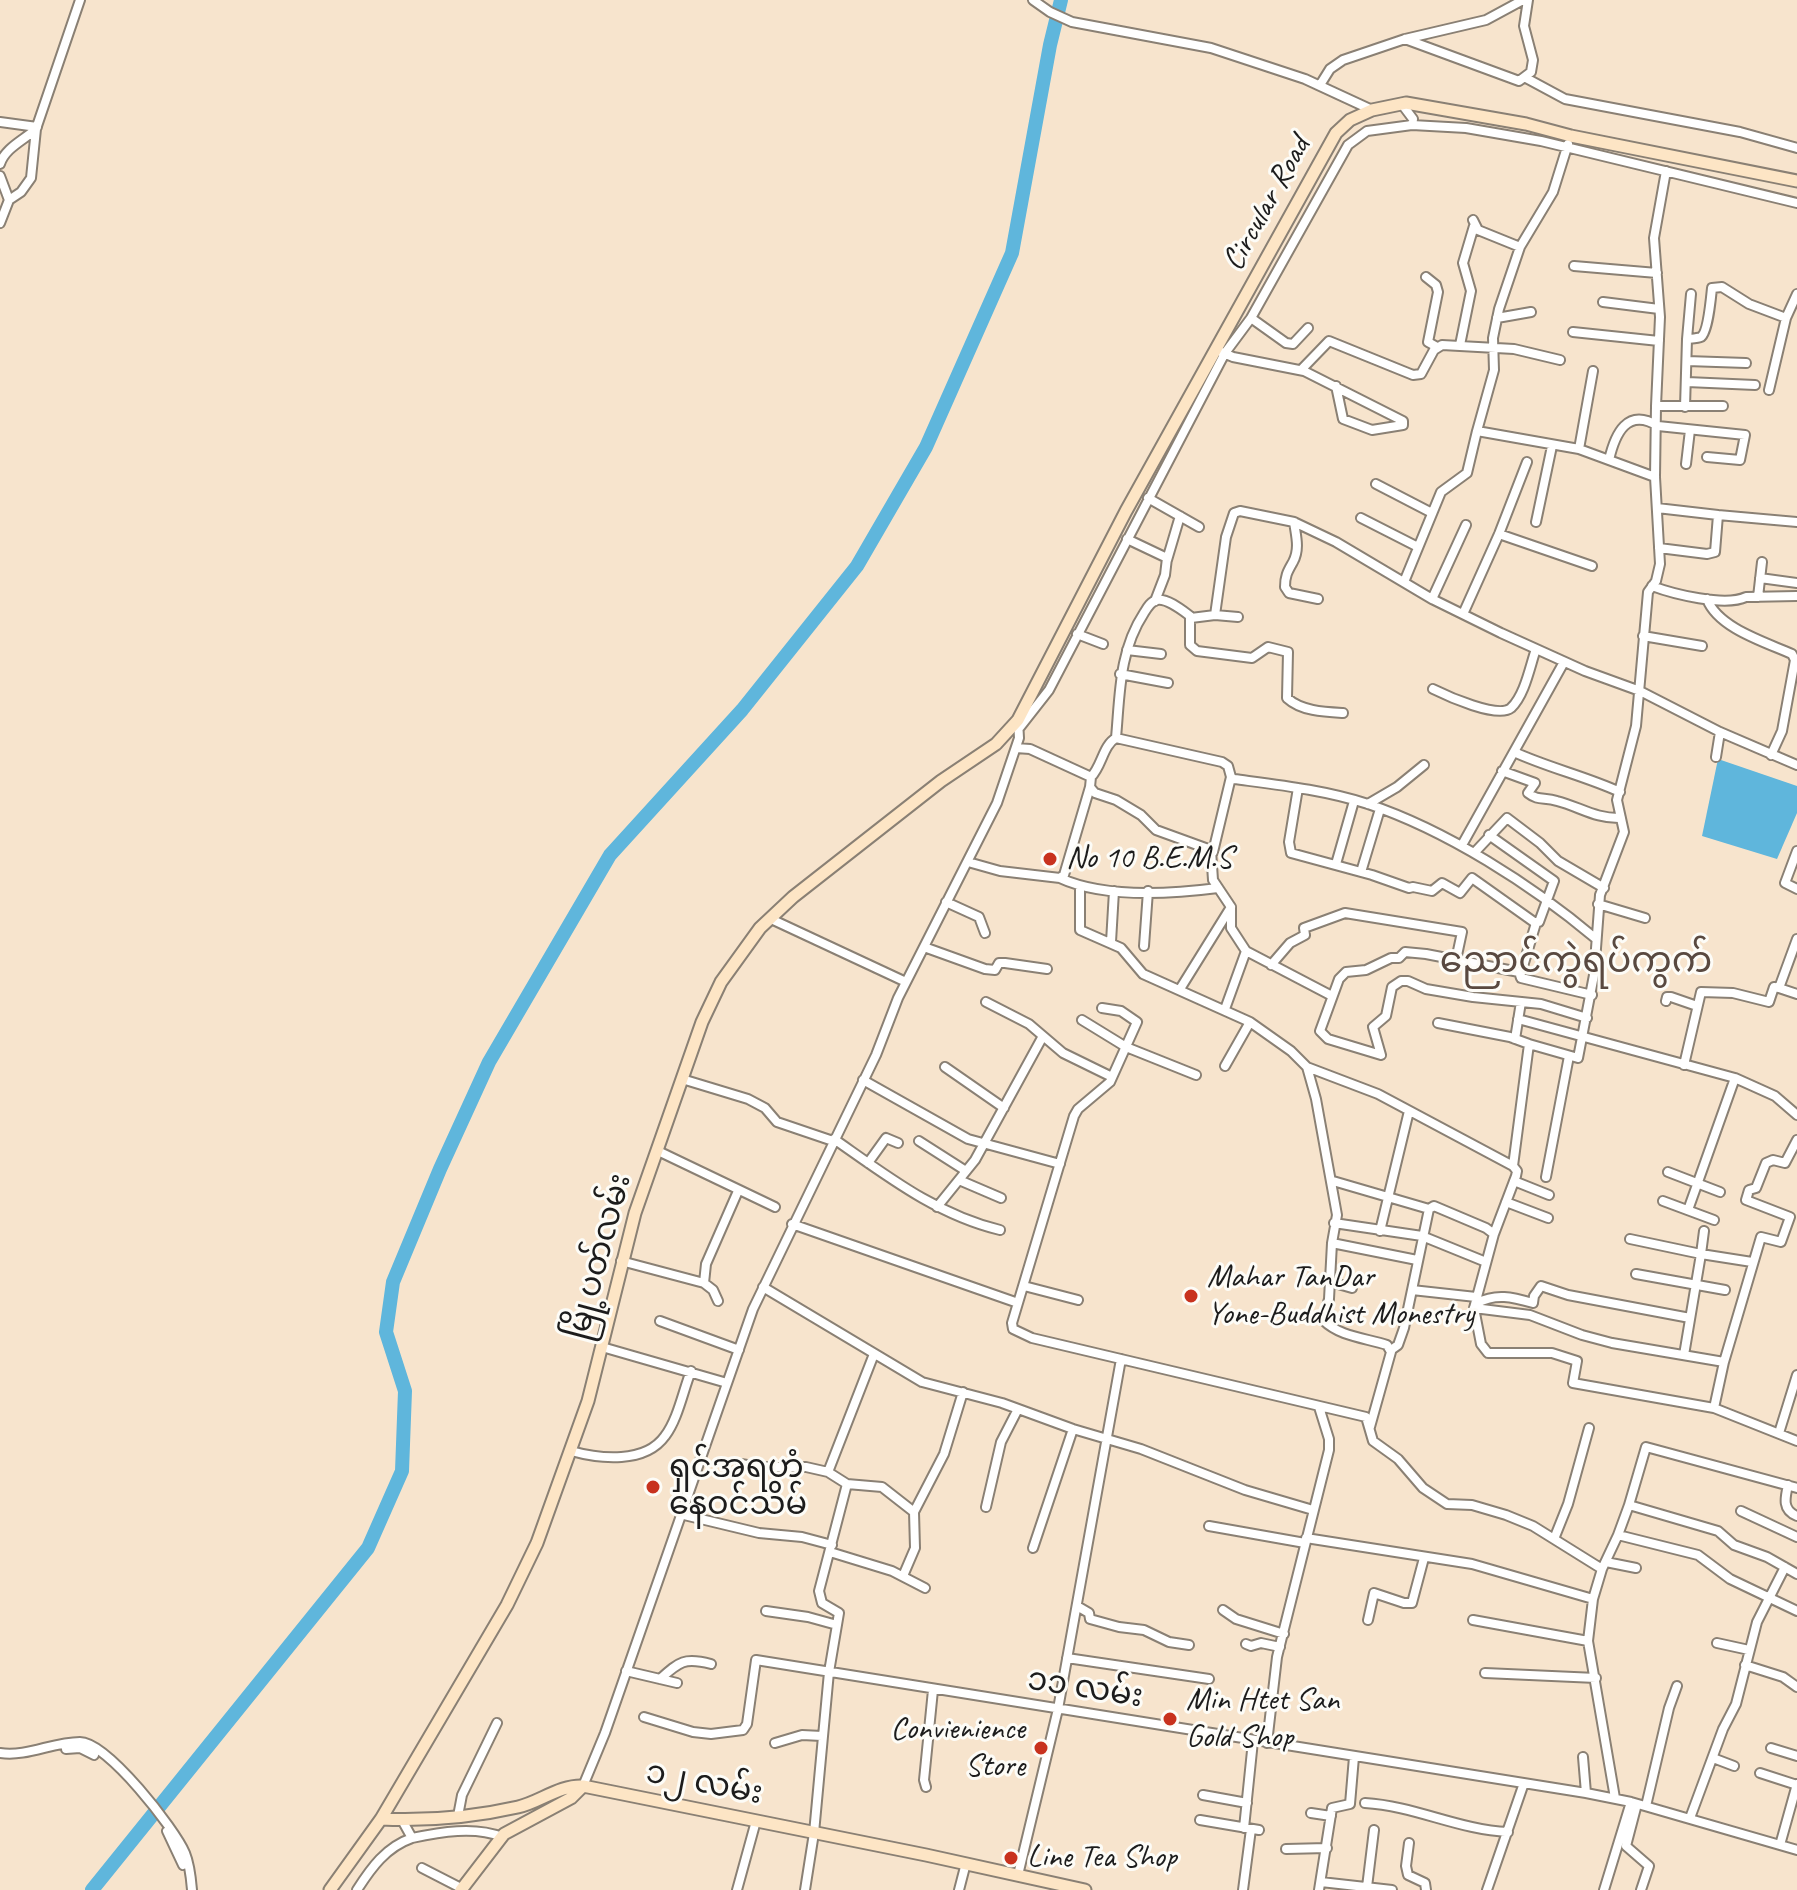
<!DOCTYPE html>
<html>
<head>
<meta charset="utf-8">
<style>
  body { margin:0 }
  canvas { display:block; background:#f7e4cd }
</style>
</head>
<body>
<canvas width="1797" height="1890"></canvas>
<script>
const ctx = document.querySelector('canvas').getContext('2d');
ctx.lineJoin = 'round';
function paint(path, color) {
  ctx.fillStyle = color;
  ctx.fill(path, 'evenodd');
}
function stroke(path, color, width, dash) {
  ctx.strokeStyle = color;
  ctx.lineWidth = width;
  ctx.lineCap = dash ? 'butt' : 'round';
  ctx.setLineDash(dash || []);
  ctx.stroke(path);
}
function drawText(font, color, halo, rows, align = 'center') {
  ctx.font = font + ' Caveat,"Noto Sans Myanmar",sans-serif';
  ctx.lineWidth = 6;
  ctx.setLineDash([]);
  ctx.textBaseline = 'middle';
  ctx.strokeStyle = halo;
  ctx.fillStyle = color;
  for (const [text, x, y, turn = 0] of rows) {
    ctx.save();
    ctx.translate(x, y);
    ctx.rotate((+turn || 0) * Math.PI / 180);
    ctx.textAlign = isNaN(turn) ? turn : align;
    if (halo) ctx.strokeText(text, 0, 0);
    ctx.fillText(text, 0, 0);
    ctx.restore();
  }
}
const water = new Path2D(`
  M1718 759 1797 786V813L1777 859 1702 836Z`);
const river = new Path2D(`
  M92 1890 368 1548 402 1471 405 1391 386 1332 393 1282 440 1169 489 1062 610 855 742 710 857 566 926 447 1012 253 1050 45 1061 0`);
const street = new Path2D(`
  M1033 0 1050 12 1072 22 1211 48 1305 79 1372 110
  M1405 39 1519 81 1531 72 1533 60 1524 26 1528 0
  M1526 78 1565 99 1740 132 1797 148
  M1320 85 1330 69 1343 60 1405 39 1486 20 1523 0
  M0 122 37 127
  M1412 125 1466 128 1541 141 1797 203
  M0 164C5 148 24 140 36 129
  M0 176 9 200
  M1473 220 1478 230 1520 247
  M0 223 9 200 21 192 31 178 36 129 80 0
  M1574 266 1657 273
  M1426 277 1436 285 1438 292 1428 342 1437 347
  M1603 302 1659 309
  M1251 318 1286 343 1293 344 1308 328
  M1497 318 1531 312
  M1573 332 1659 341
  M1687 339 1691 294
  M1460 345 1471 291 1463 263 1474 226
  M1221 352 1233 357 1304 371 1403 421V425L1372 430 1343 419 1336 386
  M1687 361 1746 363
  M1301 370 1329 341 1413 375 1421 374 1434 350 1442 345 1514 349 1560 360
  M1687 382 1755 385
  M1769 390 1786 318 1797 294
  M1656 406 1660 317 1654 238 1666 171
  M1685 407 1687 339C1689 339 1700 338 1701 337 1708 332 1711 298 1712 288L1722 287 1749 304 1786 318
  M1477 431 1494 370 1493 338 1499 309 1520 247 1553 192 1568 144
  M1579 449 1593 371
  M1609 460C1615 434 1627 407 1658 426L1745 435 1740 460 1707 457
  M1686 464 1690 430
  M1376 484 1432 513
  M1148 498 1199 527
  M1657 508 1718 515 1715 552 1707 554 1659 548
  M1718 515 1797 522
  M1361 518 1418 547
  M1294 522C1296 536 1300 549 1293 562 1288 571 1285 575 1285 587L1289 593 1318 599
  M1536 522 1552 446
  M1499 534 1592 566
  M1127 539 1167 558 1165 575 1155 601
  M1167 560 1180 516
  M1760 578 1797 583
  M1404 582 1441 492 1467 473 1477 431 1579 449 1655 477
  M1652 586C1673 594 1725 607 1746 597L1797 596
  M1758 597 1762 562
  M1432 599 1466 525
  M1707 599C1718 628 1765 642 1792 654L1795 660 1782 731 1771 755
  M1463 614 1499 534 1527 462
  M1215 615 1226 537 1234 513 1240 511 1294 522 1336 542 1432 599 1501 633 1585 671 1640 691 1720 732 1797 765
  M1191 618 1215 615 1238 617
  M1077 634 1103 644
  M1643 636 1702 646
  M1127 650 1161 654
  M1120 674 1168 683
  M1433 689C1447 696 1498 719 1511 708 1525 695 1530 666 1536 649
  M1020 727 1049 690 1225 353 1251 318 1348 145 1367 131 1412 125 1413 119 1401 103
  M1116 738C1120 694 1119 651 1144 613 1147 608 1151 601 1157 600 1167 598 1182 610 1190 616V645L1197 651 1252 658 1268 647 1288 652 1287 698C1301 711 1324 712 1343 713
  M1016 748 1030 749 1091 777C1102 766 1103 745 1116 738L1222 762 1228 766 1231 777 1234 779C1279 785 1325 790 1368 804 1446 830 1532 885 1595 938
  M1514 752C1549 768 1585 776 1620 792
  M1716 757 1720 732
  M1502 771 1535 783 1528 793C1538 801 1544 797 1557 801 1580 807 1596 819 1621 818
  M1091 777 1090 787 1095 793 1116 800 1141 815 1156 830 1211 850 1213 880 1231 907V928L1246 951 1332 996
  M1298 788 1289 842 1291 853 1372 875 1409 888 1413 887 1432 891 1442 883 1460 893 1472 878 1534 922H1539L1554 881 1489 835
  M1368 804 1397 787 1424 765
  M1462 845 1564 662
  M1797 851 1785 883 1797 889
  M1213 852 1231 777
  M1475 852 1507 818 1540 843 1558 861 1604 888
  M968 862 1000 871 1060 878 1064 875 1090 787
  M1336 864 1354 801
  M1361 872 1380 809
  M1060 878C1103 898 1171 894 1218 888
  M1080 888V930L1121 948 1143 974 1250 1022 1291 1051 1307 1067 1316 1099 1337 1215 1332 1243 1329 1299 1323 1320C1340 1337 1366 1338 1387 1345L1391 1352 1370 1427
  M946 902 979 917 985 933
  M1598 904 1645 918
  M771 919 906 982
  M1111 942 1114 891
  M1144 946 1148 891
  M924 947 985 969 995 970 999 963H1005L1047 969
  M1271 965 1290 943 1305 935 1304 928 1345 913 1462 932 1456 960
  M1521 973 1536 923
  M1779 988 1797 994
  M1180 989 1231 907
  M1666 1001 1667 997H1671L1697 1006
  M986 1002 1029 1024 1063 1053 1112 1077
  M1102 1008 1121 1011 1137 1022 1110 1082 1078 1109 1074 1116 1012 1323 1013 1329 1032 1338 1366 1417 1373 1441 1398 1459 1423 1488 1447 1504 1472 1505 1506 1515 1533 1526 1602 1569 1593 1599 1588 1641 1615 1798
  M1225 1009 1246 951
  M1587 1018 1541 1004 1473 997 1426 989 1408 981H1401L1392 987 1386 1016 1373 1027 1381 1055 1328 1039 1320 1031 1339 979 1346 972 1366 970 1391 958H1399L1405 952 1426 954 1519 972 1521 978 1592 995
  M1518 1019 1735 1078 1775 1096 1797 1115
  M1082 1020 1126 1047 1196 1075
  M1438 1023 1510 1037 1529 1044 1513 1166
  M1515 1039 1521 1002
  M1529 1044 1578 1058 1594 975 1600 895 1624 832 1617 800 1636 726 1648 592 1656 581 1660 564 1655 477 1656 406H1723
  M1684 1065 1701 992 1733 993 1769 1002 1774 987 1779 988 1797 939
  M1225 1066 1250 1022
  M945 1067 1004 1108
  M1307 1067 1378 1094 1513 1166 1517 1171 1516 1176 1494 1234
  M682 1079 748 1099 765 1108 777 1122 833 1141
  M863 1080 968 1139 1060 1164
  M834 1139C887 1176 937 1215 1000 1230
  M919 1141 966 1171
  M658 1151 775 1207
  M868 1163 886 1138 898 1143
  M1668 1172 1720 1192
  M1546 1177 1569 1056
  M959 1180 1001 1198
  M1333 1181 1429 1209 1404 1328 1398 1345 1391 1350
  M1514 1181 1549 1195
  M1663 1201 1714 1220
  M1506 1202 1548 1218
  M937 1207 975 1160 1043 1036
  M1429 1209 1434 1206 1486 1228 1494 1234 1474 1308 1530 1315 1582 1335 1612 1343 1724 1362 1714 1408 1573 1383 1577 1361 1552 1353H1488L1481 1344 1474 1308
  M1688 1210 1735 1078
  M1334 1223 1422 1236 1486 1262
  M792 1224 1018 1303
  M1380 1231 1409 1111
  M1704 1231 1701 1254 1752 1262
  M1630 1239 1701 1254 1684 1355
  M1332 1243 1417 1260
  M621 1261 704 1283
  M1636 1274 1725 1290
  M1331 1282 1352 1288
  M1024 1286 1078 1300
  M763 1287 922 1382 1002 1403 1073 1429 1141 1449 1245 1490 1313 1510
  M1412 1290 1476 1297
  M718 1301 713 1290 704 1283 706 1264 738 1191
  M1477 1303C1496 1293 1512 1297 1533 1303L1534 1296 1541 1286 1568 1295 1690 1318
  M660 1321 739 1350
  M602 1347 727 1383
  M1724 1362 1761 1237 1781 1242 1790 1217 1746 1200 1749 1190 1756 1188 1766 1163 1773 1160 1785 1163 1797 1140
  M1714 1408 1797 1441
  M1779 1433 1797 1375
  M571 1451C600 1459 645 1464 665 1436 678 1419 683 1391 691 1371
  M741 1464 759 1467H806L828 1472 847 1484 882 1487 914 1512 915 1548 903 1576
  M828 1472 874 1354
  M1788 1485C1785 1498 1782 1510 1797 1516
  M1797 1488 1646 1447 1629 1505 1718 1531 1734 1545 1767 1557 1797 1574
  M1629 1505 1618 1535 1698 1555 1730 1579 1797 1611
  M986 1507 1001 1442 1018 1409
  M1741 1511 1797 1537
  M914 1512 944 1454 963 1392
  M680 1514 759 1533 802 1537 832 1545
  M1209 1526 1305 1543
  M1306 1538 1472 1564 1593 1599
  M1554 1539 1568 1504 1589 1428
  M1033 1548 1073 1429
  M830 1552 892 1571 925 1588
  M1606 1562 1636 1568
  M1602 1569 1618 1535
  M1077 1606 1089 1613 1090 1619 1119 1627 1144 1630 1169 1642 1189 1645
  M1223 1610 1236 1619 1284 1634
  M766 1611 808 1617 837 1625
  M1368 1620 1374 1593 1404 1603H1412L1424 1558
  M1473 1620 1588 1641
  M1717 1643 1749 1650
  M1246 1644 1251 1646 1261 1643 1280 1647
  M1067 1658 1209 1679
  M1745 1665 1783 1677 1797 1687
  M626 1671 677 1683
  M1485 1673 1596 1678
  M660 1679C679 1662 684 1657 711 1664
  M644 1717 693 1732 711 1734 743 1730 747 1724 756 1660 1586 1793 1631 1802 1797 1850
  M775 1743 802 1735 822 1736
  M1267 1743 1277 1657 1329 1450V1439L1319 1407
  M1771 1748 1797 1756
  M66 1749 80 1748 94 1755
  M0 1753C28 1757 52 1742 80 1742 107 1742 175 1829 185 1853 190 1865 191 1878 192 1890
  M1583 1757 1586 1793
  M1713 1758 1734 1766
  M1760 1773 1797 1785
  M583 1786 605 1733 753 1309 876 1055 898 998 997 803 1019 738 1018 720
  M926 1787 924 1780 933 1690
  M1203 1795 1247 1803
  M1365 1803C1415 1806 1459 1830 1508 1832
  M1637 1804 1626 1846 1649 1866 1641 1890
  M1646 1806 1669 1708 1677 1686
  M1311 1813 1331 1816
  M458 1816 462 1795 497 1723
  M1690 1818 1723 1729 1736 1704 1757 1622 1785 1567
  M402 1820 412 1838C440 1832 475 1826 502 1837
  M1200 1820 1259 1830
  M1244 1828 1253 1741
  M167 1831 183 1865
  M1409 1843 1406 1866 1408 1875 1425 1883 1426 1890
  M1780 1845 1797 1784
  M1286 1849 1327 1848
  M422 1868 461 1888
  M1018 1875 1058 1709 1121 1359
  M1321 1882 1392 1890
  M1367 1887 1374 1830
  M357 1890C371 1868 386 1847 412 1838
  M737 1890 756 1821
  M805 1890 814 1833 829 1672 839 1613 822 1603 819 1591 847 1484
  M959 1890 966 1863
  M1243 1890 1251 1829
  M1319 1890 1332 1808 1350 1804 1354 1757
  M1487 1890 1524 1783
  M1604 1890 1631 1802`);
const secondary = new Path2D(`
  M381 1819C426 1821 474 1817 518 1807 540 1802 559 1785 583 1786L926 1855 1085 1890
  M330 1890 381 1819 507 1605 537 1543 588 1401 635 1213 702 1022 721 982 760 928 793 897 941 781 996 744 1018 720 1126 511 1336 133 1350 120 1372 110 1406 103 1526 124 1571 136 1797 181
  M461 1890 504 1834 571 1798 583 1786`);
const markers = [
  [1050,859,8,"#c8321e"],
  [1191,1296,8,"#c8321e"],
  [653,1487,8,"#c8321e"],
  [1170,1719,8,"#c8321e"],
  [1041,1748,8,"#c8321e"],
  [1011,1858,8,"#c8321e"]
];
const streetNames = [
  ["Circular Road",1267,204,-61],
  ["မြို့ပတ်လမ်း",600,1257,-75],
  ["၁၁ လမ်း",1085,1689,9],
  ["၁၂ လမ်း",704,1784,11]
];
const poiNames = [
  ["No 10 B.E.M.S",1066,859],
  ["Mahar TanDar",1207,1278],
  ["Yone-Buddhist Monestry",1207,1315],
  ["ရှင်အရဟံ",669,1469],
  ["နေဝင်သိမ်",669,1506],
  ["Min Htet San",1186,1701],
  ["Gold Shop",1186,1738],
  ["Convienience",1025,1730,"right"],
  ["Store",1025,1767,"right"],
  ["Line Tea Shop",1027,1858]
];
const quarterNames = [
  ["ညောင်ကွဲရပ်ကွက်",1576,963]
];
paint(water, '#5fb6dc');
stroke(river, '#5fb6dc', 14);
stroke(street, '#8a8074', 12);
stroke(secondary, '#8a8074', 15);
stroke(street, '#fff', 8);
stroke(secondary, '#fde5c5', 11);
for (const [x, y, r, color] of markers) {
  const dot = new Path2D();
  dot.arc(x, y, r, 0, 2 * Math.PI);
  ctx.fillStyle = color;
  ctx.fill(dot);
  stroke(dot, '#fdfcf7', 3);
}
drawText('32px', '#1c1c1c', '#fdfcf7', streetNames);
drawText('32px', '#1c1c1c', '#fdfcf7', poiNames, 'left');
drawText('36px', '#594940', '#fdfcf7', quarterNames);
</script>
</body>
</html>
